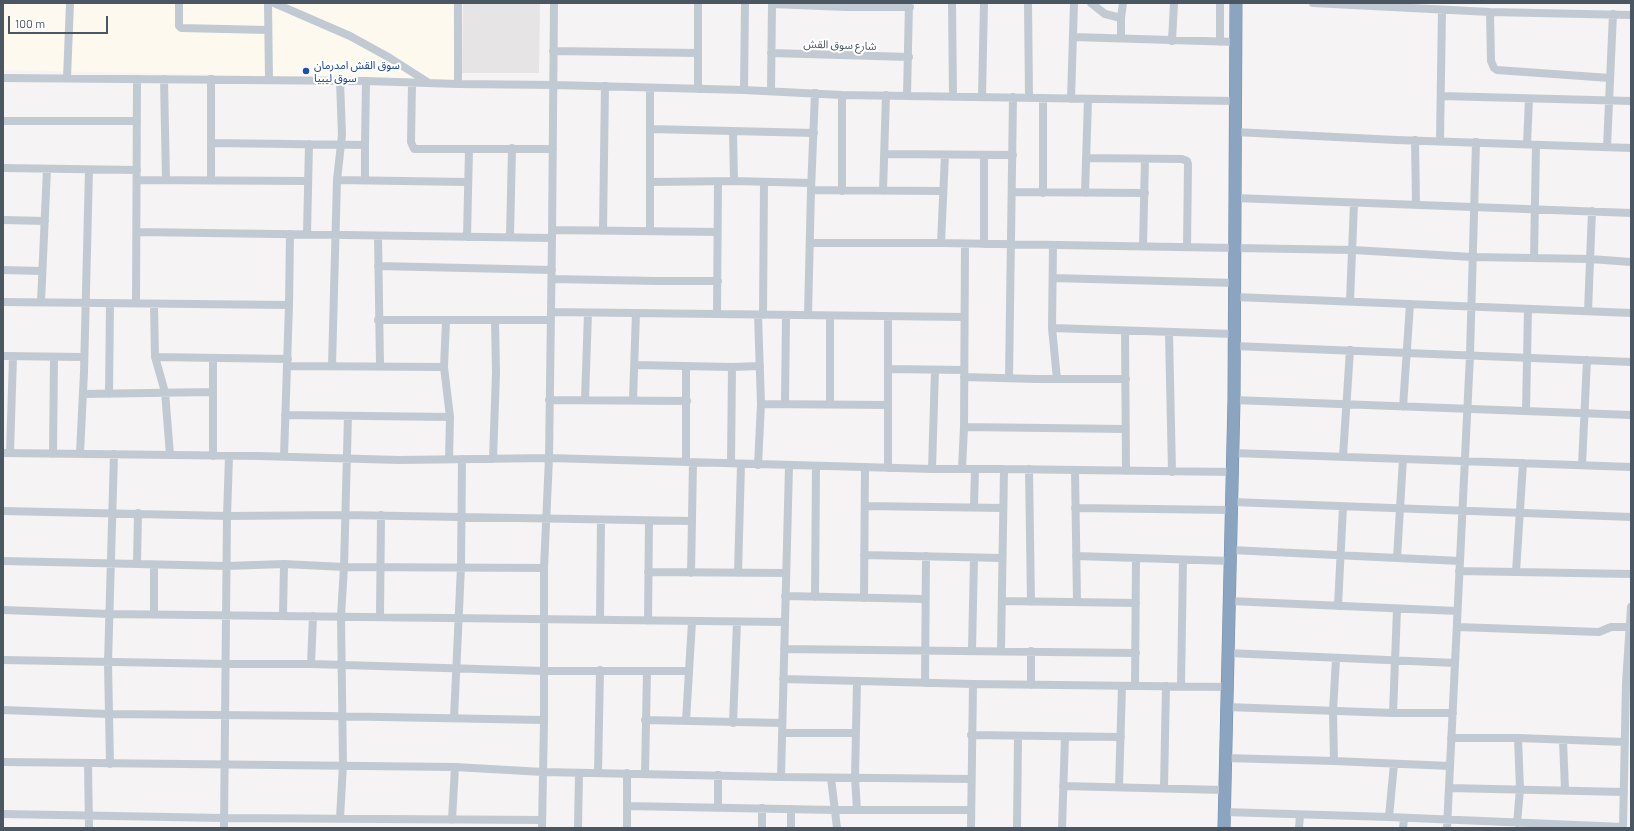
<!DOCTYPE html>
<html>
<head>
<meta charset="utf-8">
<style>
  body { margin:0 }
  #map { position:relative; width:1634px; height:831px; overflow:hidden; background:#f5f3f3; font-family:Barlow,sans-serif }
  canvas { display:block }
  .frame { position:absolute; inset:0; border:4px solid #4a5661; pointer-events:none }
  .scale { position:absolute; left:8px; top:16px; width:100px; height:18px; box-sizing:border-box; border:2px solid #4a5661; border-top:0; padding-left:5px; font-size:12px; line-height:14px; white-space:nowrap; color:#4a5661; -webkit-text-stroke:3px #fff; paint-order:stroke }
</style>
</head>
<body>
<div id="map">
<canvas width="1634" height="831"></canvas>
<div class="frame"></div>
<div class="scale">100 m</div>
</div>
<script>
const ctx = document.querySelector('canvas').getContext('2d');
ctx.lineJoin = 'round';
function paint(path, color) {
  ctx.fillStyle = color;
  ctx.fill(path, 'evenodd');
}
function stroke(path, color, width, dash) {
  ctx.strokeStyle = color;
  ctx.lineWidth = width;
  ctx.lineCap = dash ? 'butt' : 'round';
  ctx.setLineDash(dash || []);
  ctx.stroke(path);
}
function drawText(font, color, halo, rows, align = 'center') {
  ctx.font = font + ' Barlow,"Noto Sans Arabic",sans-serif';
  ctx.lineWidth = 4;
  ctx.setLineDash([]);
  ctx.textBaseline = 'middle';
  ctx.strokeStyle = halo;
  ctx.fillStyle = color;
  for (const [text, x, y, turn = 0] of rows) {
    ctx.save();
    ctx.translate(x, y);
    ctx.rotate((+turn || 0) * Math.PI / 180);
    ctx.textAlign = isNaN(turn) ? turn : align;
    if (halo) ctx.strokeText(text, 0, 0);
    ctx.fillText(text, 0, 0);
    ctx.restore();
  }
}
const commercial = new Path2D(`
  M3 3H453L455 80 3 70Z`);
const education = new Path2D(`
  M463 3H540L539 73H462Z`);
const minor = new Path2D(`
  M179 3V26L181 28 268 30
  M268 3 269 80
  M274 3 350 36 390 58 429 83
  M458 3V84
  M698 3V89
  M952 3 953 96
  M1028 3 1029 97
  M1091 3 1105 14 1121 18
  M1220 3V42
  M1313 3 1490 12 1631 15
  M772 4 846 7H910
  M1490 12 1491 61 1494 68 1497 70 1610 78
  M1073 37 1236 42
  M1121 37V18L1123 3
  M1172 41 1174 3
  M553 51 698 53
  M771 53 909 57
  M3 78 366 81 458 84 554 85 744 90 842 95 1235 101
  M67 78 70 3
  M164 79 166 180
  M211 79V180
  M412 83 411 142 414 149H553
  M650 89V182L734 181 811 183
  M744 90 745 3
  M771 91 772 3
  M842 95V191
  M907 95 909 3
  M982 96 984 3
  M1441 96 1631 101
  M1043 98V193
  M1071 99 1074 3
  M3 121H137
  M650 129 814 133
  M733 132 734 181
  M1235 132 1396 140 1631 148
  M1415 140 1416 205
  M1440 141 1442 10
  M211 143 365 145V180
  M1527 144 1529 99
  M365 145 366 81
  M1607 147 1613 14
  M884 154 1013 155
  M1086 158 1182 159 1187 161 1188 164 1187 247
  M3 168 137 170
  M137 180 308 181
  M337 180 468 182
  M650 182V230
  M811 190 943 191
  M883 191 886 95
  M1013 192 1145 193
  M1085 193 1088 99
  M1235 198 1631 213
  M3 220 45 221
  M552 230 717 232
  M603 230 605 86
  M138 232 552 238
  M307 234 309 144
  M378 236 380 365
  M467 237 469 149
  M510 237 512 148
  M811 243H941L1353 250 1472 257 1590 259 1631 262
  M941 243 945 155
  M984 244V155
  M1053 245 1052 328 1057 379
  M1143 246 1145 159
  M1534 258 1536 145
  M378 266 552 270
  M3 270 42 271
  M1053 278 1235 283
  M552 279 657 281H718
  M1235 297 1631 313
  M1350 301 1354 203
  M3 302 289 305 284 456
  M41 302 47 169
  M136 303 137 79
  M154 304 155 357 165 392 170 455
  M289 305 290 234
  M1588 311 1592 211
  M551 312 964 317
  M717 314 718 182
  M763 315 764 183
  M808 315 811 190 815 93
  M830 316V404
  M378 320H551
  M446 321 444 367 450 417 449 459
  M1052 328 1234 334
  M1125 331 1126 471
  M1169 333 1172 472
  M1234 346 1631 362
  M3 356 83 357
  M155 357 288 359
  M635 365 732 367 760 366
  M288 366 444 367
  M332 366 337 180 342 135 340 81
  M889 369 964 370
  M964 377 1036 379H1126
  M1009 378 1013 97
  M83 394 213 392
  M109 394 110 303
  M549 400 687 401
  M585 400 588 313
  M633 400 636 313
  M1234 400 1631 415
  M761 404 888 405
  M785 404 786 315
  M1403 407 1410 304
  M1526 411 1528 309
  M285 415 450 417
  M964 427 1125 429
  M3 453 259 456 399 460 549 458 932 469H1004L1232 472
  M10 453 13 356
  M80 453 84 372 89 170
  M1233 453 1631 467
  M53 454 54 357
  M213 456V358
  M1343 456 1350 350
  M493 459 496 373 495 321
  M686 461V366
  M731 463 732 367
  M758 465 761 404 758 315
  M1582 465 1587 360
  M888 468V317
  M932 469 935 370
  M962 469 964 427 965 244
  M1029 469 1031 602
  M1075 470 1077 602
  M1232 502 1631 517
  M865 506 1003 508
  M974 507 975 469
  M1075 508 1231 510
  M3 511 227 516 344 515 691 521
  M1231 550 1460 561
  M864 555 1002 558
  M1076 556 1230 561
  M1397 558 1403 459
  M3 561 227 566 284 564 344 567 544 568
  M137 564 138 513
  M154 565V614
  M1459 571 1631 574
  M648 572 786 573
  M1516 572 1523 463
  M691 573 693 462
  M738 573 741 464
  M785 596 925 599
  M815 597 816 466
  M864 598 865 467
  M1002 601 1136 603
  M1229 601 1457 611
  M1338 606 1343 507
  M3 610 110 614 784 622
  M283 615 284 564
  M380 616 381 515
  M600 619 601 520
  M648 621 649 521
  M1457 627 1599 632 1611 627H1630
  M784 649 1136 653
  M972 650 974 558
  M1001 650 1004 469
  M1031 651V685
  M1228 653 1455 663
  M3 660 225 664H311L544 671H689
  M311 664 313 616
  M783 679 973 684 1227 687
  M925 683 926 556
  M1135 686 1136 559
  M1181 686 1183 560
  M1226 707 1393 713H1453
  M3 710 108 714 327 716 544 720
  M1393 713 1397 609
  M454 718 461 567 462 459
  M645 720 782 723
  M686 721 692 622
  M733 723 737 622
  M782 733H856
  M971 735 1121 737
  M1451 738H1518L1625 742
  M1563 740 1565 790
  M1225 758 1334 761 1450 766
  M1334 761 1333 711 1336 659
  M3 762 455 767 543 772 781 777 789 466
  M88 763 89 828
  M110 764 108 663 114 454
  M598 773 600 670
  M645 773 647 671
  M781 777 971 779
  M831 778 837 828
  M1063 786 1224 790
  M1119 787 1122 686
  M1164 788 1166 686
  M1449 788 1624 792
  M627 806 835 810H971
  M718 807V775
  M857 810 855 778 857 682
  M1224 812 1389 817 1623 827
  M3 814 223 818 542 820
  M1389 817 1394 764
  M340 818 343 765 341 616 344 567 348 416
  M452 820 455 767
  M1517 823 1520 789 1518 738
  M224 828 227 516 229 456
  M542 828 544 720V568L549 458 552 238 554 3
  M578 828 579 773
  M627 828V773
  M762 828V808
  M791 828V809
  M971 828 973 684
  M1017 828 1018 736
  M1062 828 1065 737
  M1299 828 1300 815
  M1403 828 1404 818
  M1447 828 1470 355 1476 142
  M1623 828 1626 683 1631 607`);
const highway = new Path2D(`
  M1224 828 1234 400 1236 3`);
const markers = [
  [306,71,4,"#1a4fb4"]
];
const streetNames = [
  ["شارع سوق القش",840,45,2]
];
const transitNames = [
  ["سوق القش امدرمان",314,65],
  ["سوق ليبيا",314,78]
];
paint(commercial, '#fdf9ef');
paint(education, '#e6e4e5');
stroke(highway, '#7690ad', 13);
stroke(minor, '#c1cad2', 8);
stroke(highway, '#8ba5c1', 12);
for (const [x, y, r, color] of markers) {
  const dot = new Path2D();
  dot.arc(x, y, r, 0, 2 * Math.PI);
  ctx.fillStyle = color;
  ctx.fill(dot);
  stroke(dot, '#fff', 1.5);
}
drawText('11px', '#4a5661', '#fff', streetNames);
drawText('11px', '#164399', '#fff', transitNames, 'left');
</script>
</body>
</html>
